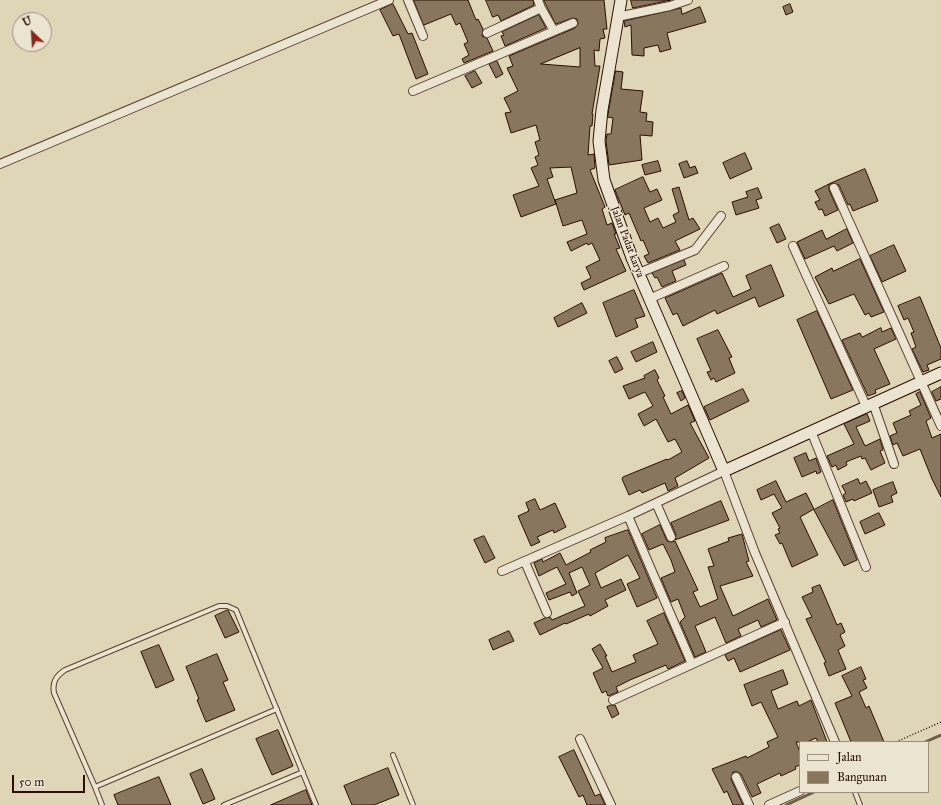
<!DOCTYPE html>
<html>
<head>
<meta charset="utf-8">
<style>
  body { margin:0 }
  #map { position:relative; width:941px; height:805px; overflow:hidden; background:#ded6b7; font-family:"IM FELL Great Primer",serif }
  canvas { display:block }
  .legend { position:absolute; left:799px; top:741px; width:130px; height:52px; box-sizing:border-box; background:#eae4d0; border:1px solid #9e8e7d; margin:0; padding:5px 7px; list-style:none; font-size:12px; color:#2b0e00 }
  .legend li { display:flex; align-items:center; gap:8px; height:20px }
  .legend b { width:20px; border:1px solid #9e8e7d }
  .north { position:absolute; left:12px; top:12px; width:40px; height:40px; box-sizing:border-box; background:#eae4d0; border:1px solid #9e8e7d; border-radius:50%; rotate:335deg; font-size:11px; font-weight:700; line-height:16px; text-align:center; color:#2b0e00 }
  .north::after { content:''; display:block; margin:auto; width:14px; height:18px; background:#8f2418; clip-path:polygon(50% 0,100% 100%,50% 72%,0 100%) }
  .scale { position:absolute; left:12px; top:775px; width:73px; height:18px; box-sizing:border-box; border:2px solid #2b0e00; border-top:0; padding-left:5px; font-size:12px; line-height:14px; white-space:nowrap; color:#2b0e00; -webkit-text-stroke:3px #eae4d0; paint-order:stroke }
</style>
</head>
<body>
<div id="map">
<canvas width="941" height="805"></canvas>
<ul class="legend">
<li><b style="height:5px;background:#eae4d0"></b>Jalan</li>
<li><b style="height:11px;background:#88765f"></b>Bangunan</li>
</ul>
<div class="north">U</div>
<div class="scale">50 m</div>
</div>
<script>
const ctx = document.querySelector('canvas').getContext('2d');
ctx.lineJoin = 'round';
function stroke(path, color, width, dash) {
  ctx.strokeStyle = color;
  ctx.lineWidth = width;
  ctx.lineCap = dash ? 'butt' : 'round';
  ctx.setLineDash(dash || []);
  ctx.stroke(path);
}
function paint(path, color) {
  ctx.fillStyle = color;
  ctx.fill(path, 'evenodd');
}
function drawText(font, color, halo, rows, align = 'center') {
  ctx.font = font + ' "IM FELL Great Primer",serif';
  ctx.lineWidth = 3;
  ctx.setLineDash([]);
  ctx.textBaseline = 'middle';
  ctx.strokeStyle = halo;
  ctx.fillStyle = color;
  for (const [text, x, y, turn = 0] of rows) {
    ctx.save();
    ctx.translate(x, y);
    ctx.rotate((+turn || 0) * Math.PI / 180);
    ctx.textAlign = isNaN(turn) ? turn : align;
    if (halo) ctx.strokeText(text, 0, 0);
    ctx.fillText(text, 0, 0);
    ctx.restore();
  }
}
const stream = new Path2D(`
  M925 742 941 735
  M786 805 814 792`);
const building = new Path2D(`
  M414 0H468L476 20 478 19 483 29 482 36 487 38 493 51 464 63 462 59 469 55 464 44 468 42 460 23 456 25 451 14 424 25Z
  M486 0H533L534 5 501 21 498 15 493 17Z
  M544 0H604L607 29H603L605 38 600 39 599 51 594 50 595 66H600L592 114H593L592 126H590L588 155 594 154 595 168 590 170 605 207 602 209 607 225 612 223 616 234H614L620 248 616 249 626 271 584 290 581 283 591 278 586 267 600 260 592 243 588 245 587 243 571 251 567 242 587 234 582 220 563 226 555 200 577 193 571 167 550 168 553 177 547 179 556 204 521 217 513 195 539 186 531 168 538 165 535 157 539 155 535 142 540 140 536 125 511 133 505 113 511 112 504 98 518 91 507 68 513 66 509 56 575 28 578 24 577 19 573 18 556 24ZM580 48V67L541 64Z
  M631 0H671L633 8Z
  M393 4 408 34 412 33 428 74 416 79 399 34 393 36 380 10Z
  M790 4 793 12 786 15 783 7Z
  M700 7 706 22 667 33 671 49 660 52 658 45 644 48V56L632 55 631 25 625 27 624 21 681 8 682 14Z
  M539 15 546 28 505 46 501 36 504 35 502 32Z
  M497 61 503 74 496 78 489 64Z
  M475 71 482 83 472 88 465 76Z
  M616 71 623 72 621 89 643 91 640 112 647 113 646 121 653 122 652 136 640 135 642 160 609 165 606 141 607 134H611L613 118 608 117Z
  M745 153 752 169 730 179 723 163Z
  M658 161 661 171 645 175 642 165Z
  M687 161 690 168 695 166 698 173 684 178 679 164Z
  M865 169 878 201 853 211 850 204 848 205 839 185 832 183 829 185V190L838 210 825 216 822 209 819 210 815 202 820 200 815 191 831 183Z
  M643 177 650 192 657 189 662 200 644 208 650 222 658 218 663 228 676 222 673 215 679 212 672 189 679 187 689 220 693 218 700 229 675 241 680 250 648 263 644 256 649 254 643 240 641 241 629 213 625 215 615 190Z
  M758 188 762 198 756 200 759 208 736 215 732 202 748 197 746 192Z
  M779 224 786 239 777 243 770 228Z
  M847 229 853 243 837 251 834 246 805 259 797 242 822 230 826 239Z
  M894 245 906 271 882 282 870 256Z
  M860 259 884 312 871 317 869 313 865 315 854 294 829 304 815 277 832 268 833 271Z
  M684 260 686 265 672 271 676 281 662 287 657 277 655 278 652 273Z
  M771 265 784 296 759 307 755 297 717 314 715 310 683 326 677 313 673 315 665 298 722 273 733 297 751 289 746 276Z
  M634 290 645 316 635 319 638 327 616 337 603 303Z
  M920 297 941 348V359L927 365 929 370 923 372 912 349 916 347 911 333 914 332 908 318 904 320 898 306Z
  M582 303 587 313 558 327 554 318Z
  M817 311 853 390 831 399 797 320Z
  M881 328 882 332 891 328 896 339 874 349 890 384 875 390 876 393 868 396 842 340 860 333 862 337Z
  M718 330 732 357 729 358 735 373 716 382 714 378 711 380 707 372 711 371 697 339Z
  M653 342 657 352 636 362 631 352Z
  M617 357 623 369 615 373 609 361Z
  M655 370 659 378 657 380 665 396 663 397 671 414 688 405 695 421 690 423 709 458 675 478 678 486 668 491 665 483 642 493 640 490 629 495 622 479 623 477 667 459 668 460 682 452 675 439 668 442 656 419 644 426 638 414 653 406 645 392 629 399 623 386 645 378 644 376Z
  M941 387V399L936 401 932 392Z
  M743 389 749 401 710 420 704 407Z
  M682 391 685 398 681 401 677 393Z
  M920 392 931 418 926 421 932 438 941 434V497L932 479 920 449 903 456 897 443 893 445 890 436 897 433 893 423 911 415 909 411 921 405 916 394Z
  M867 414 870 421 856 427 865 446 880 439 883 450 880 451 885 463 871 470 865 458 862 459 861 456 846 462 847 465 838 470 836 465 832 467 827 456 854 444 844 424Z
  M806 453 809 461 816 458 821 472 817 474 816 471 802 477 794 458Z
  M858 479 860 484 866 481 872 493 854 501 853 499 846 502 843 495 846 493 842 486Z
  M776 481 786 502 806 493 814 509 800 517 818 555 792 567 782 543 780 544 775 535 780 533 778 529 780 528 772 513 782 508 774 494 761 500 757 490Z
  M893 482 897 493 891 496 893 502 879 507 873 490Z
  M535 499 540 510 555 503 566 527 554 533 553 530 537 537 540 542 531 546 518 516 529 511 526 503Z
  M833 500 857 560 844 566 814 510Z
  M721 501 729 520 675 540 676 535 671 523Z
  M879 513 885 525 865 534 860 522Z
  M660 525 667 541 671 542 675 541 698 590 693 592 700 607 718 599 708 567 714 566 708 549 729 541 728 538 742 534 749 561 746 562 753 576 720 586 733 616 768 599 777 620 761 627 758 620 738 629 741 636 726 643 715 617 695 626 706 652 695 657 680 622 685 617 678 599 671 602 661 578 675 572 671 560 663 544 649 550 642 534Z
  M628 530 657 598 637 607 627 584 640 578 628 555 595 573 601 588 621 579 626 590 605 600 608 606 590 616 589 614 566 624 565 623 540 635 534 623 545 618 550 617 552 620 585 606 578 591 590 585 582 567 569 573 577 593 572 596 570 592 549 600 546 593 566 584 557 567 539 576 534 563 542 559 543 562 560 553 566 565 591 552 590 550 606 542 605 538Z
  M484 536 495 558 485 563 474 540Z
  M820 585 837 625 841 623 845 632 840 635 845 646 838 650 846 669 829 676 824 663 826 662 806 619 812 617 802 597 813 592 812 588Z
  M228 610 239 632 225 638 215 616Z
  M664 613 685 661 668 669 666 665 630 680 616 687 618 692 608 696 606 691 602 693 593 673 603 668 592 649 600 644 607 656H605L612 672 636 662 633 655 658 644 647 621Z
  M781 630 790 650 740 672 734 658 728 661 725 655Z
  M509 631 514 641 493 650 489 640Z
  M159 645 174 680 156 688 141 652Z
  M217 654 228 680 223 682 235 710 206 722 197 700 199 699 186 667Z
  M861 667 866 679 863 680 867 688 859 692 866 708 869 706 884 742H851L835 703 852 696 842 676Z
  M783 670 788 684 771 691 778 709 797 701 799 706 811 700 827 742H818L816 738 807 742H796L800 752V765L795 767 796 769 781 776 780 773 757 784 761 793 752 797 741 774 737 772H733L731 779 743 805H733L727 791 724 793 712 769 746 756 747 758 769 747 767 742 778 737 761 702 752 706 744 685Z
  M611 705H615L619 714 612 718 607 707Z
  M278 730 293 766 272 775 256 739Z
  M574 750 595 796 600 794 605 805H587L583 795 579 797 559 757Z
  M388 768 399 795 374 805H352L344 786Z
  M202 769 215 799 203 804 190 774Z
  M159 777 171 805H118L114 795Z
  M306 790 312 805H271Z`);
const path = new Path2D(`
  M896 742 941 722`);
const lane = new Path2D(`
  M393 755 413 805
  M95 787 54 693C52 682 56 676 65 670L219 606H227L236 610 316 805
  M855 792 860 805
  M102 805 95 787 277 709
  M224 805 303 772`);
const street = new Path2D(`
  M408 0 423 36
  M538 0 541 8
  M617 17 670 6 688 0
  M487 33 541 8 554 31
  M413 91 573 23
  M0 164 389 0
  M834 188 941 426
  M793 246 866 406
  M639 273 695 250 721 216
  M649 299 724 266
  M873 403 894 464
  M811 431 866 567
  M656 503 671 537
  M628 516 692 664
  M525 562 547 613
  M502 571 628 516 724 471 755 553 835 742
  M613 700 785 622
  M580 739 611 805
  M736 777 749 805
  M769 805 800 791`);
const secondary = new Path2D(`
  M621 0 602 110 599 141 604 180 632 258 724 471 941 373`);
const streetNames = [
  ["Jalan Padat karya",627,242,69]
];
stroke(stream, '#725d49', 3);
paint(building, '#88765f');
stroke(building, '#2b0e00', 1);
stroke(lane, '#58402e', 6);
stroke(street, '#58402e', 10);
stroke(secondary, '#2b0e00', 13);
stroke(path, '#2b0e00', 1.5, [1, 2]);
stroke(lane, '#eae4d0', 4);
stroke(street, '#eae4d0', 8);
stroke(secondary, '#eae4d0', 11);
drawText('11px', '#2b0e00', '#eae4d0', streetNames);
</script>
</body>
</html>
